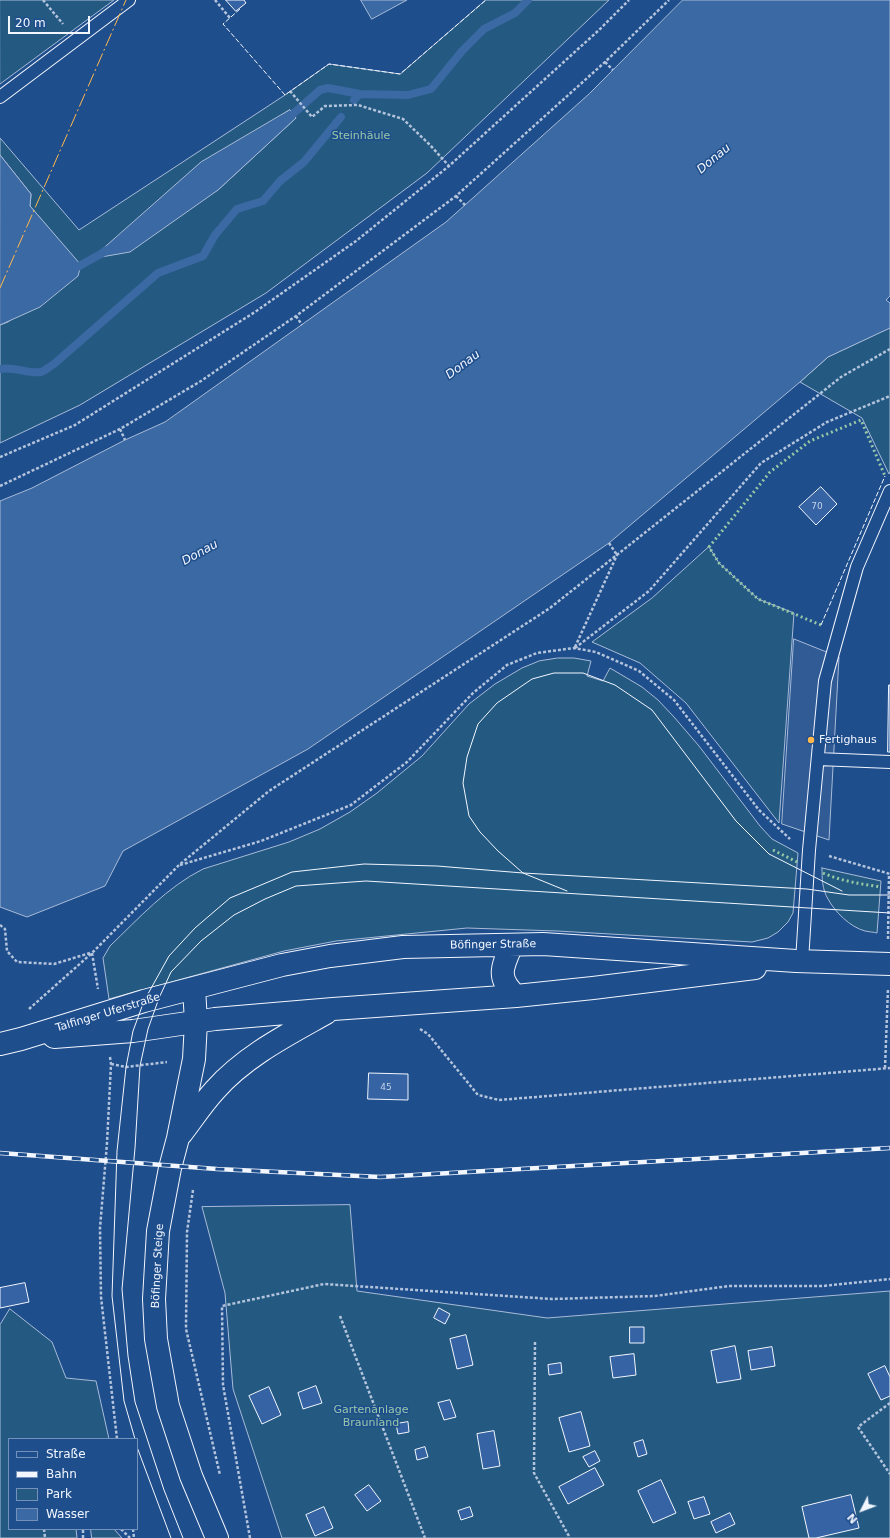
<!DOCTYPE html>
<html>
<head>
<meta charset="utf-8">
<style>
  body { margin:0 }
  #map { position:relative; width:890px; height:1538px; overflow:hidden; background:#1f4e8c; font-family:"DejaVu Sans",sans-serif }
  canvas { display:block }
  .legend { position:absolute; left:8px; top:1438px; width:130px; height:92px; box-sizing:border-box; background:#1f4e8c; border:1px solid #7391ba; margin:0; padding:5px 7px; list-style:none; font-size:12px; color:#f2f6ff }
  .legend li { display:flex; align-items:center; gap:8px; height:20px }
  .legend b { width:20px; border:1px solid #7391ba }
  .north { position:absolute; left:842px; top:1490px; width:40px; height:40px; -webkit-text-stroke:3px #1f4e8c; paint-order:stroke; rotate:228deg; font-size:11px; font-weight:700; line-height:16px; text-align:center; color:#f2f6ff }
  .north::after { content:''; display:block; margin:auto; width:14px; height:18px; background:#f2f6ff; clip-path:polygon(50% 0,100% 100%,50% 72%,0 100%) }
  .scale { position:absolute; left:8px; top:16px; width:82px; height:18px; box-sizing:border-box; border:2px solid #f2f6ff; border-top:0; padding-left:5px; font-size:12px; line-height:14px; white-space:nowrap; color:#f2f6ff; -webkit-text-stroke:3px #1f4e8c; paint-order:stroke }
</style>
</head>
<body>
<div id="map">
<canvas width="890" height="1538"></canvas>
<ul class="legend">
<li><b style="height:5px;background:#1f4e8c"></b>Straße</li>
<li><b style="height:5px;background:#f2f6ff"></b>Bahn</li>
<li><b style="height:11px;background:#245a82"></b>Park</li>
<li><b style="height:11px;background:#3b69a3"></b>Wasser</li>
</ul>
<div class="north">N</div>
<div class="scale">20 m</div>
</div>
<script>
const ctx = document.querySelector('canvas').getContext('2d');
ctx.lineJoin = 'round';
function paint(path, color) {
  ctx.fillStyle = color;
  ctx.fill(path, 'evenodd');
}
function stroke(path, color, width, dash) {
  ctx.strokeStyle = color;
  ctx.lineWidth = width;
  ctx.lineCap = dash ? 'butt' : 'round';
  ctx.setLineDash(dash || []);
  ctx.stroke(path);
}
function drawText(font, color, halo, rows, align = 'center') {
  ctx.font = font + ' "DejaVu Sans",sans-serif';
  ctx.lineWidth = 3;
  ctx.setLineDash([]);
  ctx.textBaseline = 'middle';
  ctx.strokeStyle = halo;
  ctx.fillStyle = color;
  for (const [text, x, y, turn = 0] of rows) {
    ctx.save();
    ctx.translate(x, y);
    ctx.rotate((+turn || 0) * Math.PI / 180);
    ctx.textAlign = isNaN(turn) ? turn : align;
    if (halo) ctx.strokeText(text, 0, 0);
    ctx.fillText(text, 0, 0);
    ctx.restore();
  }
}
const green = new Path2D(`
  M0 0H114L0 84Z
  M486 0H609L427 173 266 293 80 405 0 443V325L8 322 81 266 30 206 31 194 0 155V138L79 230 285 95 329 64 400 74ZM290 110 296 118 218 190 98 253 118 237Z
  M890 328V472L889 474 862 418 800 382 828 357Z
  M709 547 719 563 758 599 794 613 779 823 686 703 640 663 592 642 652 598Z
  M558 658H574L591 661 587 676 603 681 610 668 642 687 658 700 674 717 699 746 760 826 772 839 798 853 793 913 788 922 778 932 768 938 752 942 557 931 467 928 336 941 284 951 109 999 103 958 110 946C138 919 167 887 203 869L289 842 320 829 350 812 377 793 422 756 469 704 495 684 522 668 539 661Z
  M822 868 881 881 877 933C874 932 869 932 865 931 850 927 835 912 828 899 822 889 822 878 822 868Z
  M350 1205 357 1291 547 1318 890 1291V1538H282L233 1389 225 1293 202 1207Z
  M10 1309 52 1342 66 1378 96 1381 109 1439H9V1529H76L77 1538H0V1325Z
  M91 1529H114L122 1538H92Z`);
const parking = new Path2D(`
  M794 639 839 657 829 840 782 824Z`);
const water = new Path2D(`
  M361 0H407L372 19Z
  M683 0H890V296L886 300 890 303V328L828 357 800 382 609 543 308 749 123 851 105 886 27 917 0 907V501L32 488 125 440 165 422 446 222 589 94Z
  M290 110 296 118 218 190 130 252 101 257 98 253 201 162Z
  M0 155 31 194 30 206 81 265 78 276 40 307 0 325Z`);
const stream = new Path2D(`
  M354 100 360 94 408 95 431 89 462 51 484 29 515 13 528 0
  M285 121 320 90 328 88 360 94
  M72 270 99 255 107 250
  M0 369C14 366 27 374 41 372 45 371 50 366 54 364L158 273 203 256 215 235 237 209 263 201 280 181 304 162 341 117`);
const building = new Path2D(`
  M226 0H244L246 3 236 11Z
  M821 487 837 504 816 525 799 507Z
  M889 685H890V752H888Z
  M369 1073 408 1074V1100L368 1099Z
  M25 1283 29 1302 0 1308V1288Z
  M439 1308 450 1314 445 1324 434 1318Z
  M630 1327H644V1343H630Z
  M466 1335 473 1365 457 1369 450 1339Z
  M735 1346 741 1379 717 1383 711 1351Z
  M772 1347 775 1366 751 1370 748 1351Z
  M634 1354 636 1375 613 1378 610 1357Z
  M561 1363 562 1373 549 1375 548 1365Z
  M885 1366 890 1377V1396L881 1400 868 1374Z
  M316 1386 322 1403 303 1409 298 1393Z
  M269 1387 281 1415 262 1424 249 1396Z
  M450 1400 456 1417 444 1420 438 1403Z
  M581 1412 590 1446 569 1452 559 1418Z
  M408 1422 409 1432 398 1434 396 1424Z
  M494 1431 500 1466 483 1469 477 1434Z
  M643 1440 647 1454 638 1457 634 1443Z
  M425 1447 428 1457 417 1460 415 1450Z
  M595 1451 600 1461 589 1467 583 1457Z
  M595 1468 604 1485 568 1504 559 1487Z
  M661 1480 676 1513 653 1523 638 1491Z
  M369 1485 381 1501 367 1511 355 1495Z
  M851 1495 859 1528 816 1538H809L802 1507Z
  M704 1497 710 1514 694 1519 688 1502Z
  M324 1507 333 1528 315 1536 306 1515Z
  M470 1507 473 1516 461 1520 458 1511Z
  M730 1513 735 1524 716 1533 711 1522Z`);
const path = new Path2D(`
  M43 0 63 24
  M215 0 230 18
  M605 62 613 70
  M290 91 312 117 325 106 358 105 403 119 430 145 449 166
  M456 196 465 205
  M296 316 302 325
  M120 429 125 440
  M0 457 75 425 255 312 356 241 449 166 599 30 629 0
  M0 486 120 429 201 381 296 316 456 196 605 62 669 0
  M609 543 617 555
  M575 647 617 555
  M575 648 649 591 761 463 827 422 890 396
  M829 856 890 874
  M180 865 261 841 351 805 407 762 473 693 507 665 537 653 574 648 596 652 639 671 674 700 759 810 790 839
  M0 925 5 929 7 951 17 962 54 964 90 953
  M888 939 889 874
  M92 953 98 989
  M29 1009 92 953 179 865 269 791 550 608 841 377 890 349
  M420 1029 428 1034 478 1095 499 1100 890 1068
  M110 1057 111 1064 107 1143 100 1228 101 1297 117 1439
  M111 1064 126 1067 167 1062
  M885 1068 888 988
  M193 1190 187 1232 186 1329 220 1475
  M340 1316 425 1538
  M535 1342 534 1473 570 1538
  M890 1403 858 1427 890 1474
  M44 1529 45 1538
  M121 1529 130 1538
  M133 1529 134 1538
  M83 1538V1529
  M250 1538 223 1385 222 1306 324 1284 552 1299 655 1296 729 1286H823L890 1279`);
const lane = new Path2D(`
  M0 97 129 0
  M818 759 890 762
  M802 961 809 850 825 681 857 567 890 491`);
const secondary = new Path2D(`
  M512 945C502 967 496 978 516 996
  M194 988 196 1022 194 1059 178 1138 170 1168 158 1231 154 1299 156 1339 168 1406 191 1476 217 1538
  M54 1037 133 1031 215 1019 333 1009 516 996 593 988 755 968
  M0 1044 21 1039 144 1001 282 965 330 956 403 947 543 944 796 961 890 964
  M181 1134C192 1120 202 1104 215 1090 245 1056 287 1035 326 1013`);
const tram = new Path2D(`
  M567 891 523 873 498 851 480 832 469 816 463 783 467 757 478 724 497 703 532 679 554 673H583L615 685 652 710 736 821 769 854 842 891
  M135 1439 124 1401 112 1296 117 1151 126 1067 133 1031 144 1001 169 956 195 928 230 898 292 872 364 864 437 866 523 873 807 889 849 895H890
  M137 1447 171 1538
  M183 1538 164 1490 135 1402 128 1356 122 1289 135 1148 140 1066 148 1029 159 998 171 972 201 941 234 915 265 899 296 886 366 881 890 913`);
const rail = new Path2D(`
  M0 1153 217 1169 380 1177 890 1148`);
const hedge = new Path2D(`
  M821 625 758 599 719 563 709 547 770 472 810 441 861 420 885 476
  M773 850 797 862
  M823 873C841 881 861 884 881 887`);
const fence = new Path2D(`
  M240 9 223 24 285 95 329 64 400 74 486 0
  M821 625 885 476`);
const power = new Path2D(`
  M0 288 126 0`);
const markers = [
  [811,740,4,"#ffb74d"]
];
const numberNames = [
  ["70",817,507],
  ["45",386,1088]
];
const parkNames = [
  ["Steinhäule",361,136],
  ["Gartenanlage",371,1410],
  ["Braunland",371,1423]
];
const poiNames = [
  ["Fertighaus",819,740]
];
const streetNames = [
  ["Böfinger Straße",493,945,-1],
  ["Talfinger Uferstraße",108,1013,-17],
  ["Böfinger Steige",158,1266,-87]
];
const waterNames = [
  ["Donau",714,159,-40],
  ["Donau",463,365,-37],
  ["Donau",200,553,-29]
];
paint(green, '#245a82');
stroke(green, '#a8bbd7', 1);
paint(parking, '#305b95');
stroke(parking, '#a8bbd7', 1);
paint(water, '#3b69a3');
stroke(water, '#a8bbd7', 1);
stroke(stream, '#3b69a3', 8);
paint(building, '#3563a3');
stroke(building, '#f2f6ff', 1);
stroke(lane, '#f2f6ff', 14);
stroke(secondary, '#f2f6ff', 24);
stroke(path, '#b3c4dc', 2.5, [3, 2]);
stroke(lane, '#1f4e8c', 12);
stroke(secondary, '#1f4e8c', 22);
stroke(tram, '#f2f6ff', 1);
stroke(rail, '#f2f6ff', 4.5);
stroke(rail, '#1f4e8c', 3, [9]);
stroke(hedge, '#97c8a6', 3, [2, 3]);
stroke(fence, '#f2f6ff', 1, [5, 2]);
stroke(power, '#ffb74d', 1, [14, 3, 2, 3]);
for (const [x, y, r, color] of markers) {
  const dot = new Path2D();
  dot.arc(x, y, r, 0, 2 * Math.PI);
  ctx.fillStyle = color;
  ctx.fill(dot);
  stroke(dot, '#1f4e8c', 1.5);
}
drawText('9px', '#c3d1e8', null, numberNames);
drawText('11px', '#97c8a6', '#1f4e8c', parkNames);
drawText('11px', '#f2f6ff', '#1f4e8c', poiNames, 'left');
drawText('11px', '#f2f6ff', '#1f4e8c', streetNames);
drawText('italic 12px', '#f2f6ff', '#1f4e8c', waterNames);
</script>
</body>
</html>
